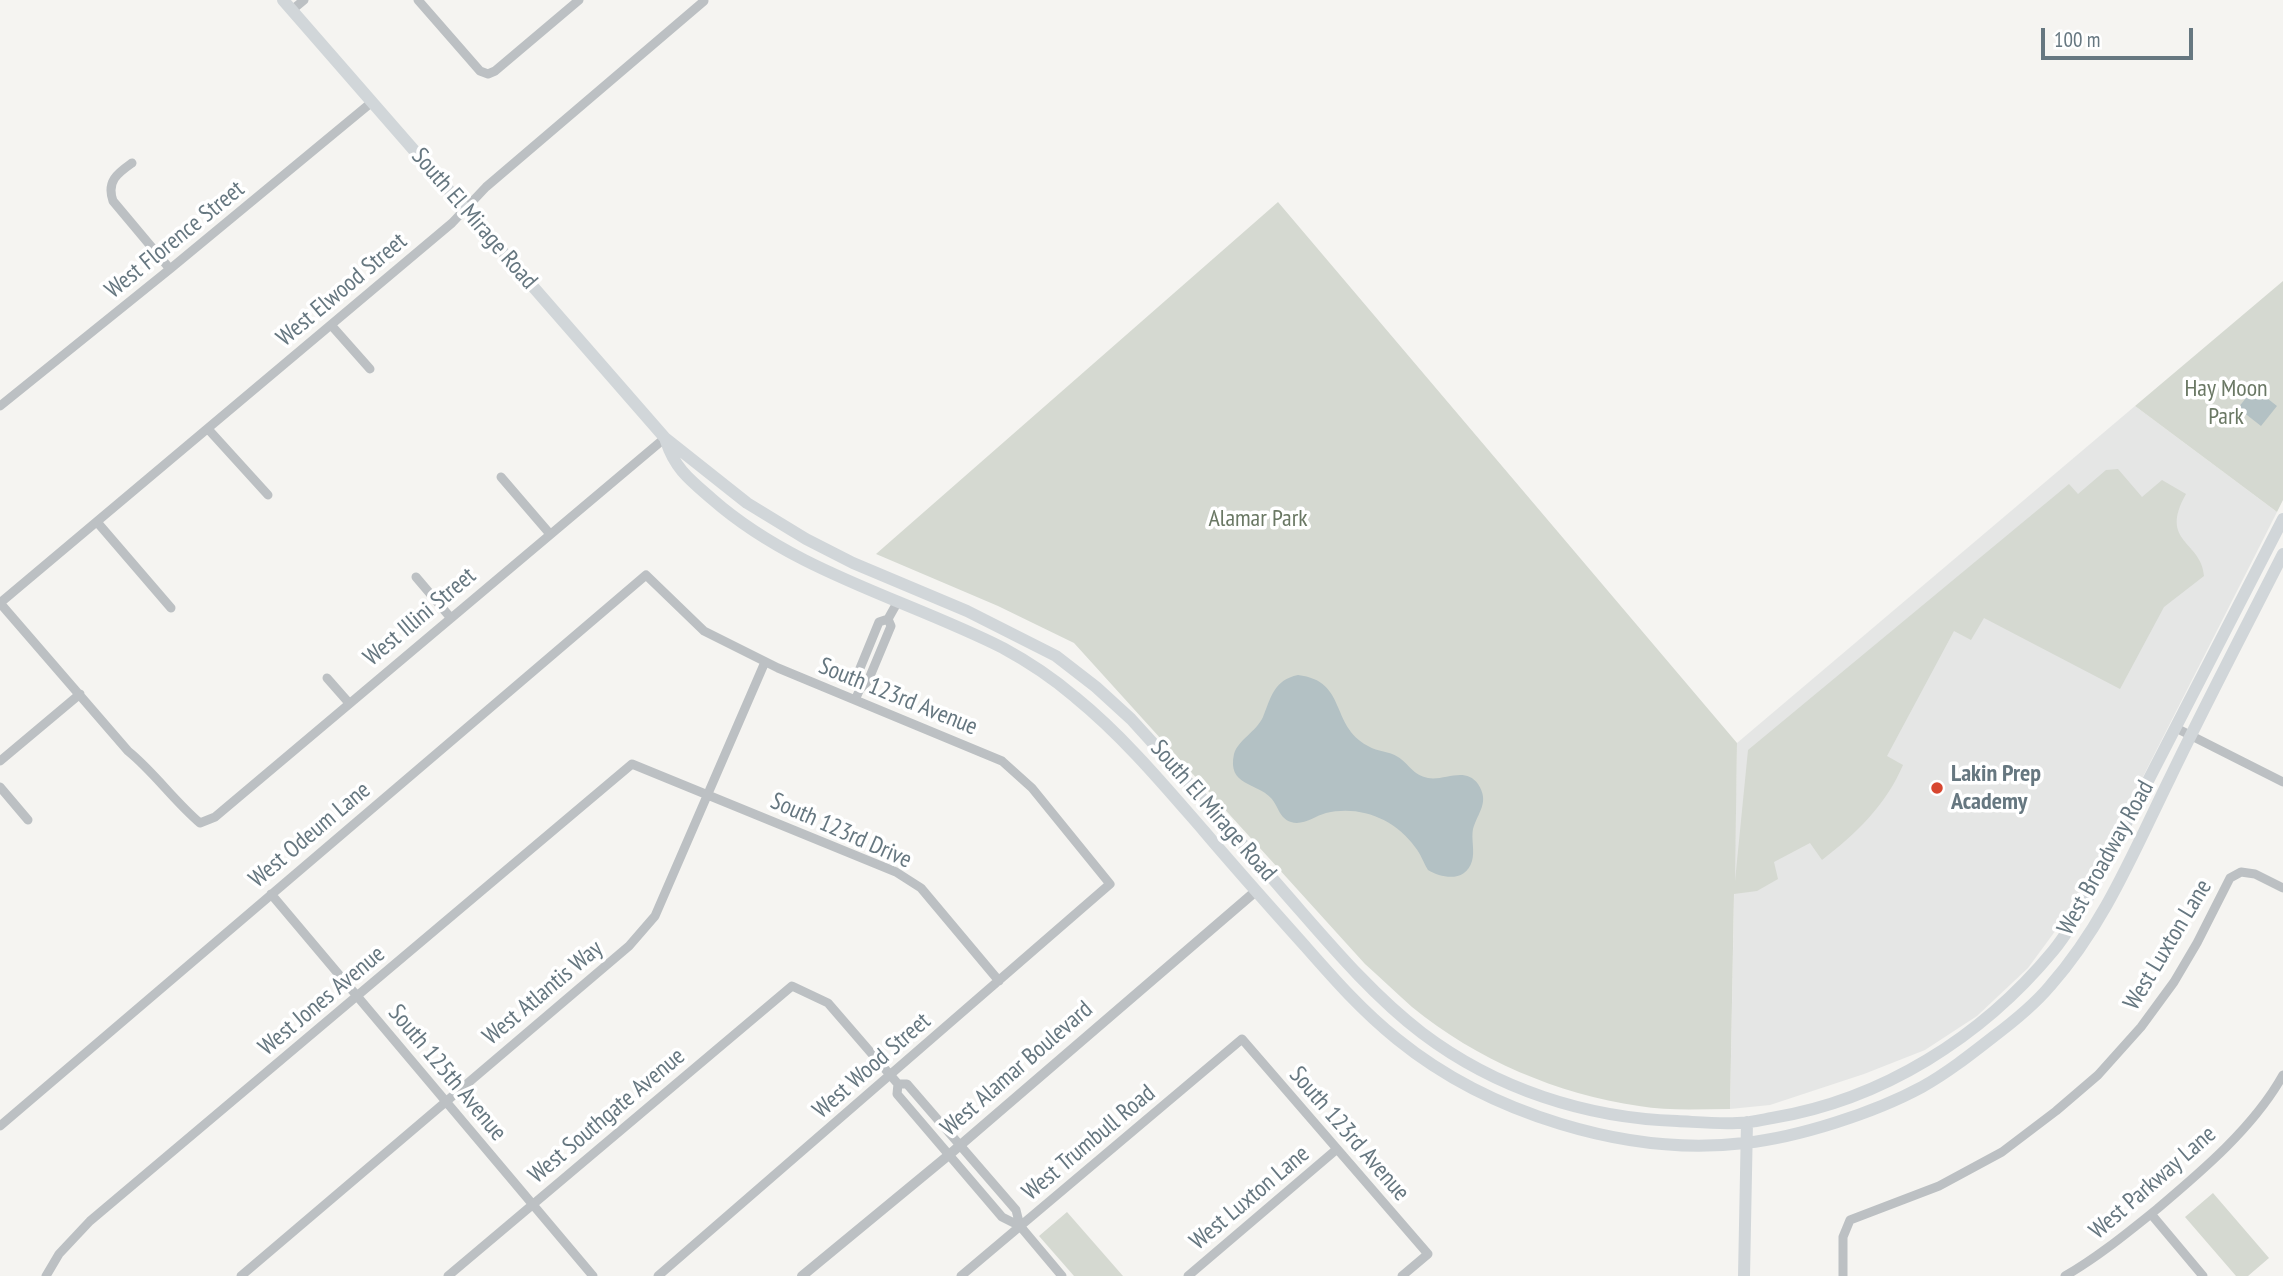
<!DOCTYPE html>
<html>
<head>
<meta charset="utf-8">
<style>
  body { margin:0 }
  #map { position:relative; width:2283px; height:1276px; overflow:hidden; background:#f5f4f1; font-family:"PT Sans Narrow",sans-serif }
  canvas { display:block }
  .scale { position:absolute; left:2041px; top:28px; width:152px; height:32px; box-sizing:border-box; border:4px solid #667780; border-top:0; padding-left:9px; font-size:21px; line-height:24px; white-space:nowrap; color:#667780; -webkit-text-stroke:5px #fff; paint-order:stroke }
</style>
</head>
<body>
<div id="map">
<canvas width="2283" height="1276"></canvas>
<div class="scale">100 m</div>
</div>
<script>
const ctx = document.querySelector('canvas').getContext('2d');
ctx.lineJoin = 'round';
function paint(path, color) {
  ctx.fillStyle = color;
  ctx.fill(path, 'evenodd');
}
function stroke(path, color, width, dash) {
  ctx.strokeStyle = color;
  ctx.lineWidth = width;
  ctx.lineCap = dash ? 'butt' : 'round';
  ctx.setLineDash(dash || []);
  ctx.stroke(path);
}
function drawText(font, color, halo, rows, align = 'center') {
  ctx.font = font + ' "PT Sans Narrow",sans-serif';
  ctx.lineWidth = 7;
  ctx.setLineDash([]);
  ctx.textBaseline = 'middle';
  ctx.strokeStyle = halo;
  ctx.fillStyle = color;
  for (const [text, x, y, turn = 0] of rows) {
    ctx.save();
    ctx.translate(x, y);
    ctx.rotate((+turn || 0) * Math.PI / 180);
    ctx.textAlign = isNaN(turn) ? turn : align;
    if (halo) ctx.strokeText(text, 0, 0);
    ctx.fillText(text, 0, 0);
    ctx.restore();
  }
}
const built = new Path2D(`
  M2135 406 2277 512 2115 832 2067 915 2028 968 1977 1016 1925 1050 1864 1074 1770 1105 1730 1109 1737 743Z`);
const green = new Path2D(`
  M1278 202 1737 743 1735 881 1748 750 2069 484 2078 494 2106 470 2118 469 2142 497 2162 480 2186 494C2158 543 2202 541 2204 576L2164 607 2120 689 1984 618 1971 640 1954 631 1887 756 1903 765C1886 805 1856 834 1822 860L1810 843 1774 862 1778 879 1757 891 1734 894 1730 1109C1700 1109 1668 1111 1639 1106 1557 1094 1477 1060 1412 1007 1396 993 1381 978 1365 964L1074 643 998 606 876 554Z
  M2283 281V500L2277 512 2135 406Z
  M2213 1193 2269 1258 2248 1276H2236L2185 1217Z
  M1067 1212 1123 1276H1074L1039 1236Z`);
const water = new Path2D(`
  M2254 388 2277 406 2261 426 2238 408Z
  M1298 675C1348 681 1329 725 1368 746 1378 752 1389 751 1398 757 1409 764 1413 775 1428 778 1445 781 1465 766 1478 784 1490 802 1478 812 1473 829 1471 839 1475 851 1472 861 1466 882 1443 879 1428 870 1423 862 1421 854 1415 847 1395 819 1360 805 1326 813 1315 816 1303 826 1291 822 1279 818 1279 807 1271 798 1256 782 1227 786 1234 754 1238 740 1256 732 1263 717 1271 697 1274 680 1298 675Z`);
const minor = new Path2D(`
  M418 0 480 71 488 74 495 71 579 0
  M292 10 304 0
  M132 163C118 173 106 181 113 201L170 269
  M331 325 370 369
  M0 406 170 269 372 102
  M208 429 268 495
  M501 477 550 534
  M97 522 171 608
  M416 577 450 617
  M0 603 452 223 486 187 704 1 703 0
  M0 603 128 751C154 772 174 801 200 823L215 817 665 438
  M327 678 349 703
  M860 689 856 678 879 622 888 619
  M855 700 860 689 868 681 891 626 888 619 897 603
  M2176 728 2283 782
  M0 761 80 694
  M0 787 28 820
  M271 894 593 1276
  M898 1084 897 1094 1002 1217 1020 1226 1062 1276
  M0 1126 646 575 704 631 778 668 1002 761 1032 788 1110 884 658 1276
  M2151 1214 2203 1276
  M46 1276 59 1254 90 1221 632 764 896 872 921 888 999 981
  M241 1276 629 946 655 916 765 662
  M448 1276 792 986 828 1003 898 1084H907L1016 1210 1020 1226
  M961 1276 1242 1039 1428 1254 1402 1276
  M1188 1276 1337 1149
  M1843 1276V1237L1850 1220 1939 1186 2002 1152 2056 1111 2098 1075 2141 1027 2174 982 2197 943 2230 878 2241 872 2255 874 2283 888
  M2065 1276C2098 1257 2127 1233 2157 1209 2202 1171 2254 1127 2283 1075`);
const tertiary = new Path2D(`
  M802 1276 950 1154 1256 891`);
const secondary = new Path2D(`
  M283 0 665 438 747 503 806 539 853 563 967 611 1056 656 1096 687 1131 719C1183 776 1234 834 1285 893 1328 942 1371 994 1422 1033 1496 1089 1586 1118 1677 1121 1697 1122 1717 1124 1737 1123 1749 1123 1761 1120 1772 1118 1882 1100 1982 1037 2053 951 2064 938 2073 922 2083 907L2283 519
  M666 441C675 469 690 480 712 499 795 572 906 599 1003 648 1027 661 1054 679 1075 697 1123 736 1164 785 1204 831 1237 870 1271 908 1305 946 1334 979 1362 1011 1397 1039 1488 1113 1627 1157 1745 1143 1799 1137 1874 1113 1922 1087 1947 1073 1970 1055 1993 1037 2013 1022 2034 1005 2050 986 2104 925 2134 851 2170 778 2206 703 2245 629 2283 554
  M1744 1276 1747 1122`);
const markers = [
  [1937,788,7,"#d7462f"]
];
const streetNames = [
  ["South El Mirage Road",474,219,49],
  ["West Florence Street",175,240,-39],
  ["West Elwood Street",342,290,-40],
  ["West Illini Street",420,617,-40],
  ["South 123rd Avenue",898,697,22],
  ["South El Mirage Road",1213,811,49],
  ["South 123rd Drive",841,831,24],
  ["West Odeum Lane",310,835,-40],
  ["West Broadway Road",2106,858,-61],
  ["West Luxton Lane",2168,945,-59],
  ["West Atlantis Way",543,993,-40],
  ["West Jones Avenue",322,1001,-40],
  ["West Wood Street",872,1066,-41],
  ["West Alamar Boulevard",1017,1069,-41],
  ["South 125th Avenue",447,1073,50],
  ["West Southgate Avenue",607,1116,-40],
  ["South 123rd Avenue",1349,1134,49],
  ["West Trumbull Road",1089,1143,-40],
  ["West Parkway Lane",2153,1183,-41],
  ["West Luxton Lane",1250,1198,-40]
];
const parkNames = [
  ["Hay Moon",2226,389],
  ["Park",2226,417],
  ["Alamar Park",1258,519]
];
const poiNames = [
  ["Lakin Prep",1951,774],
  ["Academy",1951,802]
];
paint(built, '#e5e6e5');
paint(green, '#d5d9d1');
paint(water, '#b3c1c4');
stroke(minor, '#bcc0c3', 9);
stroke(tertiary, '#bcc0c3', 10);
stroke(secondary, '#d1d6d9', 12);
for (const [x, y, r, color] of markers) {
  const dot = new Path2D();
  dot.arc(x, y, r, 0, 2 * Math.PI);
  ctx.fillStyle = color;
  ctx.fill(dot);
  stroke(dot, '#fff', 2.5);
}
drawText('24px', '#667780', '#fff', streetNames);
drawText('24px', '#6a7864', '#fff', parkNames);
drawText('bold 24px', '#667780', '#fff', poiNames, 'left');
</script>
</body>
</html>
